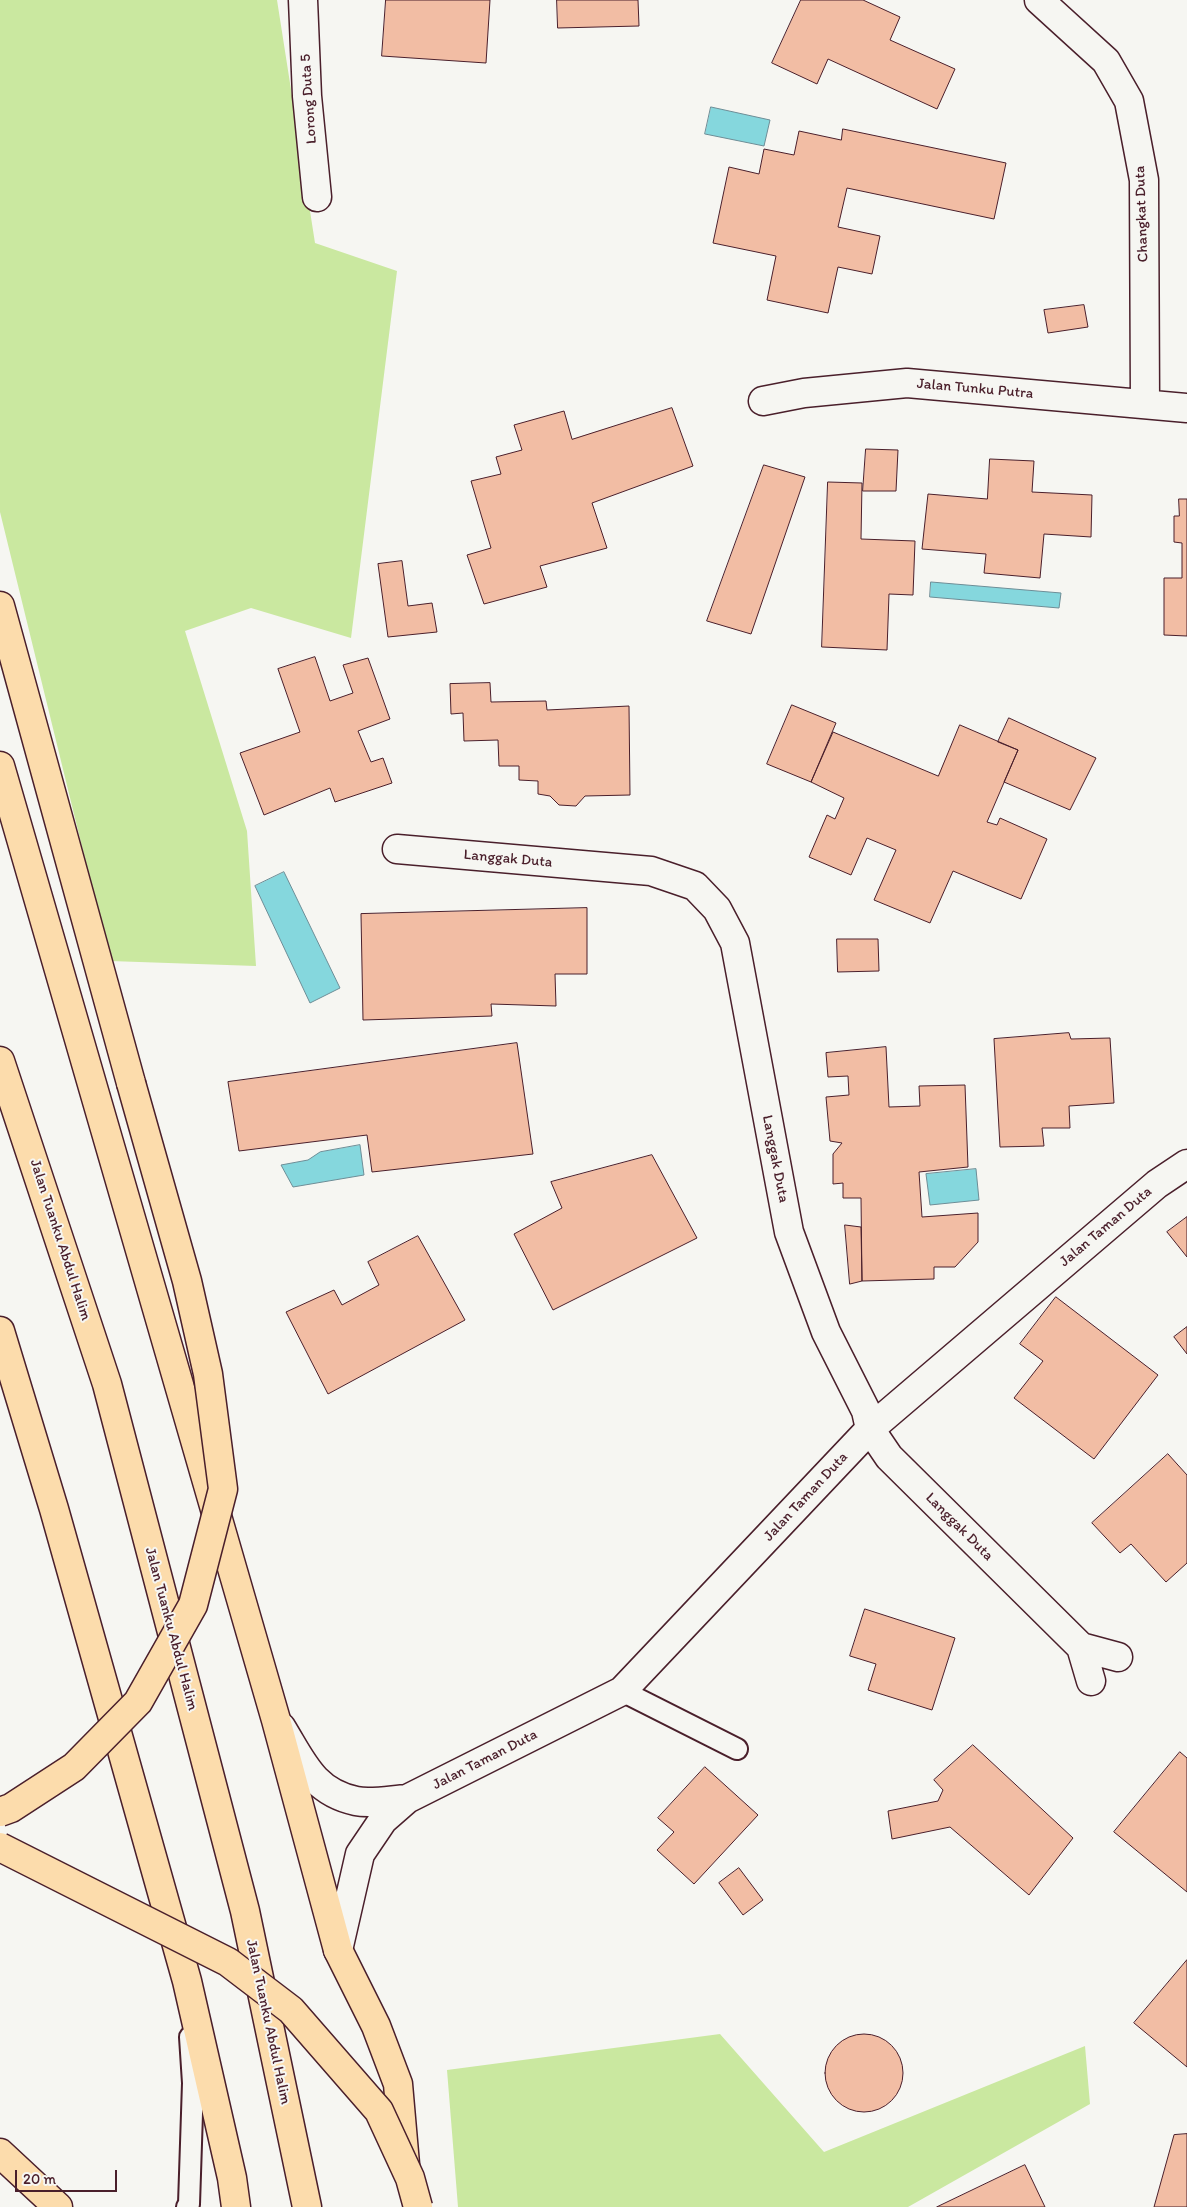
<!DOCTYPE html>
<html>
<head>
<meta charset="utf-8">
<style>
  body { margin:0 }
  #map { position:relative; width:1187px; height:2207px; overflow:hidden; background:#f6f6f2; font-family:Itim,sans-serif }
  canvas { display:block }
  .scale { position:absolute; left:15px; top:2170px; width:102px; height:22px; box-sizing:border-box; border:2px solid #4a1f2b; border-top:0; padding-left:6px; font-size:15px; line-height:18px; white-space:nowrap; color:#4a1f2b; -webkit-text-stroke:4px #f6f6f2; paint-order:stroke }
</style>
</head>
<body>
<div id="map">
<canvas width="1187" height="2207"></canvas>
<div class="scale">20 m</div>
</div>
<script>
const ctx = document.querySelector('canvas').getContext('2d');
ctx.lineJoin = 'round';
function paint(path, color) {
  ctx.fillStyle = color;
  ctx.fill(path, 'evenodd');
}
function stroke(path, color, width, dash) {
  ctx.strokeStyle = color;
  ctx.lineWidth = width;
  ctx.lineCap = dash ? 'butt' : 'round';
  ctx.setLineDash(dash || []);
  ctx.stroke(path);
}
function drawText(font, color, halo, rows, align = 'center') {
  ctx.font = font + ' Itim,sans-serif';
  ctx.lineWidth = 4;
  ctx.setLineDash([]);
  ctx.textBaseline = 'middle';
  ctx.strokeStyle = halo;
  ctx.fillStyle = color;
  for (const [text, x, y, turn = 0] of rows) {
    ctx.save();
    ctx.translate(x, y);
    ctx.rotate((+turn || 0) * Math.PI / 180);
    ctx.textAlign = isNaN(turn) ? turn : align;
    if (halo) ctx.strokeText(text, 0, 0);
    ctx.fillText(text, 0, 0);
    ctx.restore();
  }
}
const green = new Path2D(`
  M0 0H277L315 243 397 271 351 638 251 608 185 631 247 831 256 966 110 961 0 512Z
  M720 2034 824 2152 1085 2046 1090 2104 908 2207H458L447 2070Z`);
const water = new Path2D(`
  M711 107 770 120 764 146 705 134Z
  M931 582 1061 593 1059 608 930 597Z
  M284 872 340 988 310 1003 255 886Z
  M360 1145 364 1175 293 1187 281 1165 308 1160 320 1152Z
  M976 1169 979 1200 930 1205 926 1174Z`);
const building = new Path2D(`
  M386 0H490L486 63 382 56Z
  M557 0H638L639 26 558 28Z
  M801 0H863L900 17 890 40 955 69 937 109 828 59 817 84 772 63Z
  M843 129 1006 163 994 219 847 188 838 227 880 236 872 274 838 267 828 313 767 300 776 256 713 243 729 167 759 174 764 149 794 155 799 131 841 140Z
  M1084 305 1088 327 1048 333 1044 310Z
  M672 408 693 466 592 503 607 548 540 566 547 587 484 604 467 555 491 548 471 481 501 474 496 457 522 450 514 425 564 411 572 439Z
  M866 449 898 450 896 491H863Z
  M990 459 1034 461 1032 492 1092 495 1091 537 1044 534 1040 578 984 573 986 554 922 549 928 494 987 499Z
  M764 465 805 477 751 634 707 621Z
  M828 482 862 483 861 539 915 541 913 595 889 594 887 650 822 647Z
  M1179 499H1187V636L1164 635V578H1182V543L1174 542V516H1179Z
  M402 561 408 606 432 603 437 632 388 637 378 564Z
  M315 657 330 701 353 693 343 665 368 658 390 719 358 731 371 762 383 758 392 783 335 802 330 788 264 815 240 753 300 732 278 669Z
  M490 683 491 702 546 701 547 710 629 706 630 795 585 796 576 806 559 805 550 796 538 794V781L519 780V766H499L498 740 464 741 463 713 451 714 450 684Z
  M792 705 836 723 811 782 767 764Z
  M1009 718 1096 758 1070 810 1004 782 1018 750 998 742Z
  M960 725 1018 750 987 822 997 825 1000 818 1047 839 1021 899 953 871 930 923 874 900 896 850 867 838 851 875 809 857 827 815 835 819 844 798 811 782 833 732 938 776Z
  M587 908V974H555L556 1006 491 1004 492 1016 363 1020 361 914Z
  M837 939H878L879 971 838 972Z
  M1069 1033 1071 1039 1110 1038 1114 1103 1069 1106 1070 1128H1042L1044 1146 1000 1147 994 1039Z
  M517 1043 533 1154 372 1172 367 1135 239 1151 228 1082Z
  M886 1047 889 1107 920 1106 919 1086 965 1085 968 1167 919 1172 922 1217 978 1213V1242L955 1267H934V1279L862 1281 861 1198H843V1183L833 1184V1154L842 1143 830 1141 826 1097 849 1095 848 1076 828 1077 826 1053Z
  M652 1155 697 1238 553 1310 514 1234 562 1208 551 1182Z
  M1187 1217V1257L1167 1232Z
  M845 1225 861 1227 862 1281 850 1284Z
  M418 1236 465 1320 328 1394 286 1312 334 1290 342 1305 379 1285 368 1262Z
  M1056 1297 1158 1375 1094 1459 1014 1398 1043 1361 1020 1344Z
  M1187 1327V1354L1174 1337Z
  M1168 1454 1187 1475V1563L1166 1582 1131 1544 1120 1553 1092 1523Z
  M865 1609 955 1638 932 1710 868 1690 876 1664 850 1656Z
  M973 1745 1073 1838 1029 1895 950 1827 892 1839 888 1811 938 1801 943 1790 934 1780Z
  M1180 1752 1187 1758V1892L1114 1832Z
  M705 1767 758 1815 694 1884 657 1850 674 1832 658 1818Z
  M739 1868 763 1900 743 1915 719 1883Z
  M1187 1960V2067L1134 2023Z
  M825 2073a39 39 0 1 1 78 0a39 39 0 1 1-78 0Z
  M1187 2134V2207H1154L1174 2135Z
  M1025 2165 1045 2207H937Z`);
const lane = new Path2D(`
  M622 1691 737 1749
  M187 2207 189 2204 193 2083 190 2037`);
const street = new Path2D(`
  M303 0 307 96 317 197
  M1039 0 1106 61 1129 101 1144 180 1145 404
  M763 401 804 393 907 383 1187 408
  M397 849 651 871 695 886 717 909 735 943 789 1232 826 1332 866 1411 870 1429 889 1457 1081 1647 1091 1681
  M1081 1647 1118 1657
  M281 1727C302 1761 313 1792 356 1801 371 1804 391 1800 407 1799
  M338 1950 360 1854 383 1820 407 1799 622 1691 870 1429 1157 1184 1187 1164`);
const primary = new Path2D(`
  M0 606 131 1083
  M0 766 276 1720 338 1950 376 2026 398 2084 405 2164
  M0 1061 107 1384 245 1911 307 2207
  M0 1331 54 1509 187 1981 232 2178 236 2207
  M0 2153 58 2207`);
const primaryBridge = new Path2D(`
  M0 1812 11 1808 74 1767 138 1702 193 1605 223 1489 208 1374 187 1281 131 1083
  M0 1847 228 1962 291 2010 379 2111 410 2178 418 2207`);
const streetNames = [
  ["Lorong Duta 5",309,99,-94],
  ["Changkat Duta",1142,214,-92],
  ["Jalan Tunku Putra",975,389,5],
  ["Langgak Duta",508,859,5],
  ["Langgak Duta",775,1159,79],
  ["Jalan Taman Duta",1106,1227,-40],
  ["Jalan Tuanku Abdul Halim",60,1240,72],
  ["Jalan Taman Duta",806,1497,-47],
  ["Langgak Duta",959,1527,45],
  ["Jalan Tuanku Abdul Halim",171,1629,75],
  ["Jalan Taman Duta",485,1760,-27],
  ["Jalan Tuanku Abdul Halim",268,2022,78]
];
paint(green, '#cae8a0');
paint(water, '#85d7dd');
stroke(water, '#6d8d96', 1);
paint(building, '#f2bda4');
stroke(building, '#4a1f2b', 1);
stroke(lane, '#4a1f2b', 24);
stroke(street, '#4a1f2b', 31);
stroke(primary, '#4a1f2b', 31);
stroke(lane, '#f6f6f2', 20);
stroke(street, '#f6f6f2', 28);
stroke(primary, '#fcdcac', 28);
stroke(primaryBridge, '#4a1f2b', 31, []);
stroke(primaryBridge, '#fcdcac', 28);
drawText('15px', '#4a1f2b', '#f6f6f2', streetNames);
</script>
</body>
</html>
